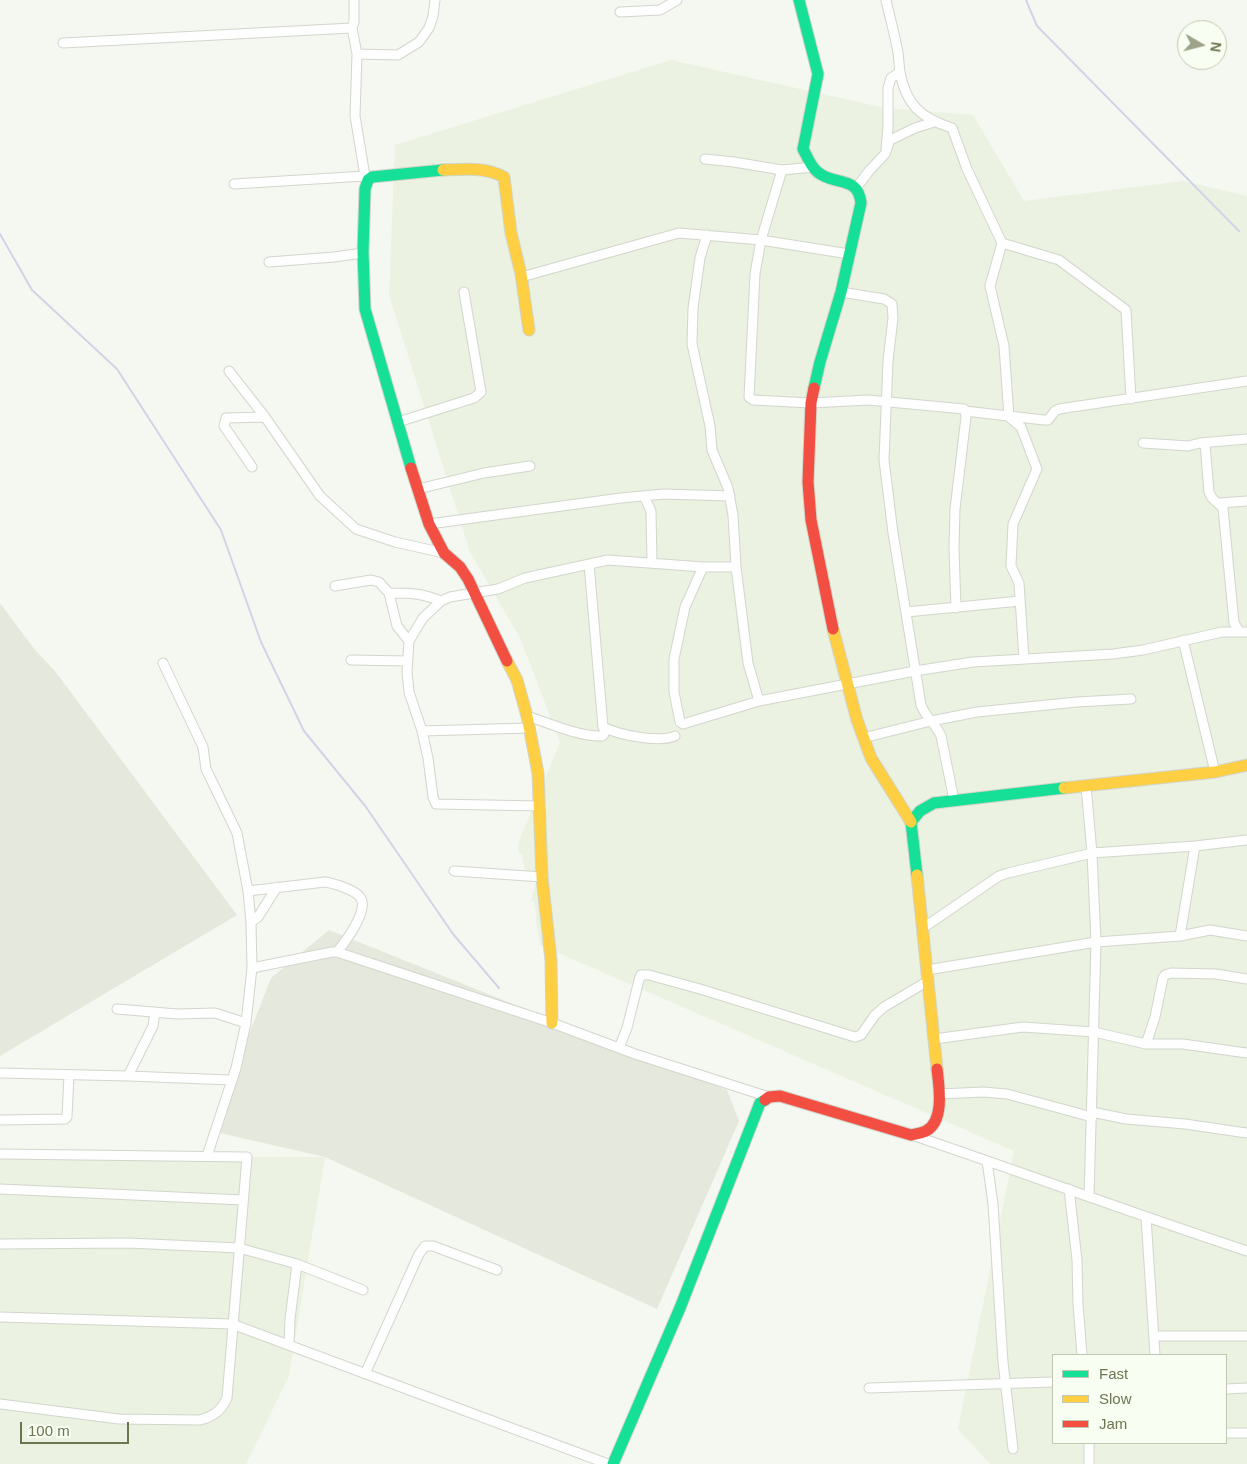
<!DOCTYPE html>
<html>
<head>
<meta charset="utf-8">
<style>
  body { margin:0 }
  #map { position:relative; width:1247px; height:1464px; overflow:hidden; background:#f4f8f0; font-family:Helvetica,sans-serif }
  canvas { display:block }
  .legend { position:absolute; left:1052px; top:1354px; width:175px; height:90px; box-sizing:border-box; background:#f9fef2; border:1px solid #c2c7b2; margin:0; padding:6px 9px; list-style:none; font-size:15px; color:#6f7451 }
  .legend li { display:flex; align-items:center; gap:10px; height:25px }
  .legend b { width:25px; border:1px solid #c2c7b2 }
  .north { position:absolute; left:1177px; top:20px; width:50px; height:50px; box-sizing:border-box; background:#f9fef2; border:1px solid #c2c7b2; border-radius:50%; rotate:98deg; font-size:14px; font-weight:700; line-height:20px; text-align:center; color:#6f7451 }
  .north::after { content:''; display:block; margin:auto; width:18px; height:22px; background:#9ea289; clip-path:polygon(50% 0,100% 100%,50% 72%,0 100%) }
  .scale { position:absolute; left:20px; top:1422px; width:109px; height:22px; box-sizing:border-box; border:2px solid #6f7451; border-top:0; padding-left:6px; font-size:15px; line-height:18px; white-space:nowrap; color:#6f7451; -webkit-text-stroke:4px #f9fef2; paint-order:stroke }
</style>
</head>
<body>
<div id="map">
<canvas width="1247" height="1464"></canvas>
<ul class="legend">
<li><b style="height:6px;background:#16e098"></b>Fast</li>
<li><b style="height:6px;background:#ffcf43"></b>Slow</li>
<li><b style="height:6px;background:#f24e42"></b>Jam</li>
</ul>
<div class="north">N</div>
<div class="scale">100 m</div>
</div>
<script>
const ctx = document.querySelector('canvas').getContext('2d');
ctx.lineJoin = 'round';
function paint(path, color) {
  ctx.fillStyle = color;
  ctx.fill(path, 'evenodd');
}
function stroke(path, color, width, dash) {
  ctx.strokeStyle = color;
  ctx.lineWidth = width;
  ctx.lineCap = dash ? 'butt' : 'round';
  ctx.setLineDash(dash || []);
  ctx.stroke(path);
}
const residential = new Path2D(`
  M671 60 885 108 973 115 1024 201 1183 181 1247 196V1464H990L958 1429 1014 1151 540 945 536 923V913L534 901H531L536 881 526 876 522 854H519L518 848 519 841 560 742 520 638 470 552 389 295 395 145ZM1053 1355H1226V1443H1053Z
  M0 1157H325L289 1376 246 1464H0Z`);
const industrial = new Path2D(`
  M0 603 35 650 55 671 237 915 0 1056Z
  M329 930 727 1090 739 1121 657 1309 325 1157 211 1131 271 978Z`);
const stream = new Path2D(`
  M1026 0 1037 26 1239 231
  M0 234 32 290 117 369 221 530 261 642 304 731 366 807 453 934 499 988`);
const street = new Path2D(`
  M354 0V22L352 28 357 54 355 116 365 176
  M886 0C890 18 895 35 898 53 899 59 899 66 900 72 906 105 921 118 952 128L967 169 1002 243 1059 260 1126 310 1131 399
  M620 12 660 10 677 0
  M63 43 352 28
  M357 54 398 55 419 42 429 28 433 16 435 0
  M886 147 888 128V88L891 78 900 72
  M705 159 734 162 782 170 814 167
  M782 170 761 240 755 274 749 397 753 400 811 403 868 400 964 409 965 411 966 417 955 509 954 548 956 608
  M234 184 365 176 368 180
  M857 187 869 171 885 154 890 140 915 128 934 122
  M707 235 700 258 693 308 692 344 710 426 712 450 728 488 733 515 736 567 748 663 759 701
  M1002 243 990 286 1004 346 1009 417 1021 427 1037 469 1013 524 1011 566 1019 583 1024 659
  M269 262 334 257 363 253
  M521 274 525 276 679 233 761 240 849 254
  M841 292 884 299 892 304 893 318 888 361 884 460 893 533 921 705C926 718 936 724 941 736L954 800
  M229 371 265 417 320 496 356 529 395 542 444 553
  M965 411 1044 420H1048L1055 411 1059 409 1247 381
  M398 422 474 398 481 392 464 292
  M1143 443 1188 446 1200 443 1205 444 1209 492 1212 498 1223 508 1234 623 1239 631
  M1200 443 1247 439
  M252 467 224 426 226 418 265 417
  M418 489 484 473 530 466
  M644 496 651 511 652 563
  M1220 503 1247 501
  M429 524 621 498 664 494 730 496
  M589 564 603 727C619 735 659 743 675 736
  M703 567 685 607 674 659V692L680 722 683 724 759 701 915 671 973 662 1113 654 1143 650 1222 632H1247
  M335 586 371 580 379 582 389 593 397 626 409 641
  M389 593C409 593 422 593 441 601
  M906 612 1020 601
  M1183 640 1215 772
  M351 660 407 661
  M163 663 203 747 206 769 237 833 248 891 251 922 252 968 246 1023
  M527 716C549 723 579 737 602 736L604 734 605 729
  M529 728 422 731 409 692 407 672 409 641 423 618 441 601 450 597 498 589 525 578 608 560 703 567H736
  M422 731 428 758 433 797 436 804 540 806
  M863 738 931 721 977 712 1077 702 1131 699
  M1086 786 1092 853 1096 942 1089 1197
  M454 871 542 877
  M248 891 325 882C333 883 355 890 360 897 370 910 345 942 337 952
  M251 922 258 917 277 887
  M923 928 999 876 1008 873 1092 853 1195 846 1247 840
  M1180 936 1195 846
  M252 968 332 952H337L552 1023 635 1054 769 1097
  M927 970 1096 942 1180 936 1210 930 1247 936
  M117 1009 177 1014 215 1013 246 1023 236 1068 207 1156
  M934 1039 1023 1027 1094 1032 1146 1044H1183L1247 1053
  M1146 1044 1155 1017 1163 978 1165 975 1171 973 1216 974 1247 979
  M619 1048 627 1028 639 980 641 975H649L700 989 855 1037 861 1035 875 1015 884 1007 928 981
  M0 1073 128 1076 231 1080
  M128 1076 153 1026 155 1012
  M940 1094 983 1092 1007 1094 1092 1117
  M1092 1112 1126 1119 1185 1124 1247 1133
  M0 1120 65 1119 67 1117 69 1075
  M912 1135C1024 1173 1135 1214 1247 1251
  M0 1154 247 1157 227 1398C221 1411 214 1416 200 1420L119 1419 0 1404
  M987 1161 993 1204 1003 1362 1013 1449
  M0 1189 243 1200
  M1069 1189 1077 1260 1078 1304 1082 1355
  M1146 1217 1155 1355
  M0 1244 128 1243 239 1248 297 1264 363 1290
  M0 1317 232 1324 608 1464
  M1154 1336H1247
  M289 1345 290 1319 297 1264
  M365 1374 419 1254 425 1246H433L497 1270
  M869 1388 1053 1382
  M1226 1389 1247 1388
  M1226 1433H1247
  M1089 1443V1464`);
const fast = new Path2D(`
  M799 0 818 74 803 149C808 158 812 170 822 175 839 185 858 177 861 203L841 292 820 362 814 388
  M411 468 365 309 363 252 365 189 368 180 372 177 443 170
  M917 875 911 822 920 811 934 803 1064 788
  M613 1464 680 1308 760 1103 765 1100`);
const slow = new Path2D(`
  M443 170C464 169 485 167 504 177L511 233 521 274 529 330
  M833 629 857 720 871 758 911 822
  M507 661 517 680 527 716 538 773 542 877 551 960 552 1023
  M1064 788 1215 772 1247 765
  M917 875 937 1069`);
const jam = new Path2D(`
  M814 388 811 403 808 482 811 520 833 629
  M411 468 429 524 444 553 460 567 468 579 507 661
  M765 1100 769 1097 780 1096 911 1135C916 1134 922 1133 926 1131 945 1121 939 1086 937 1069`);
paint(residential, '#ebf2e1');
paint(industrial, '#e5e8dd');
stroke(stream, '#d1d4e7', 2);
stroke(street, '#d2d6cc', 11);
stroke(fast, '#d1d4c9', 13);
stroke(slow, '#d1d4c9', 13);
stroke(jam, '#d1d4c9', 13);
stroke(street, '#fdfefd', 9);
stroke(fast, '#16e098', 11);
stroke(slow, '#ffcf43', 11);
stroke(jam, '#f24e42', 11);
</script>
</body>
</html>
